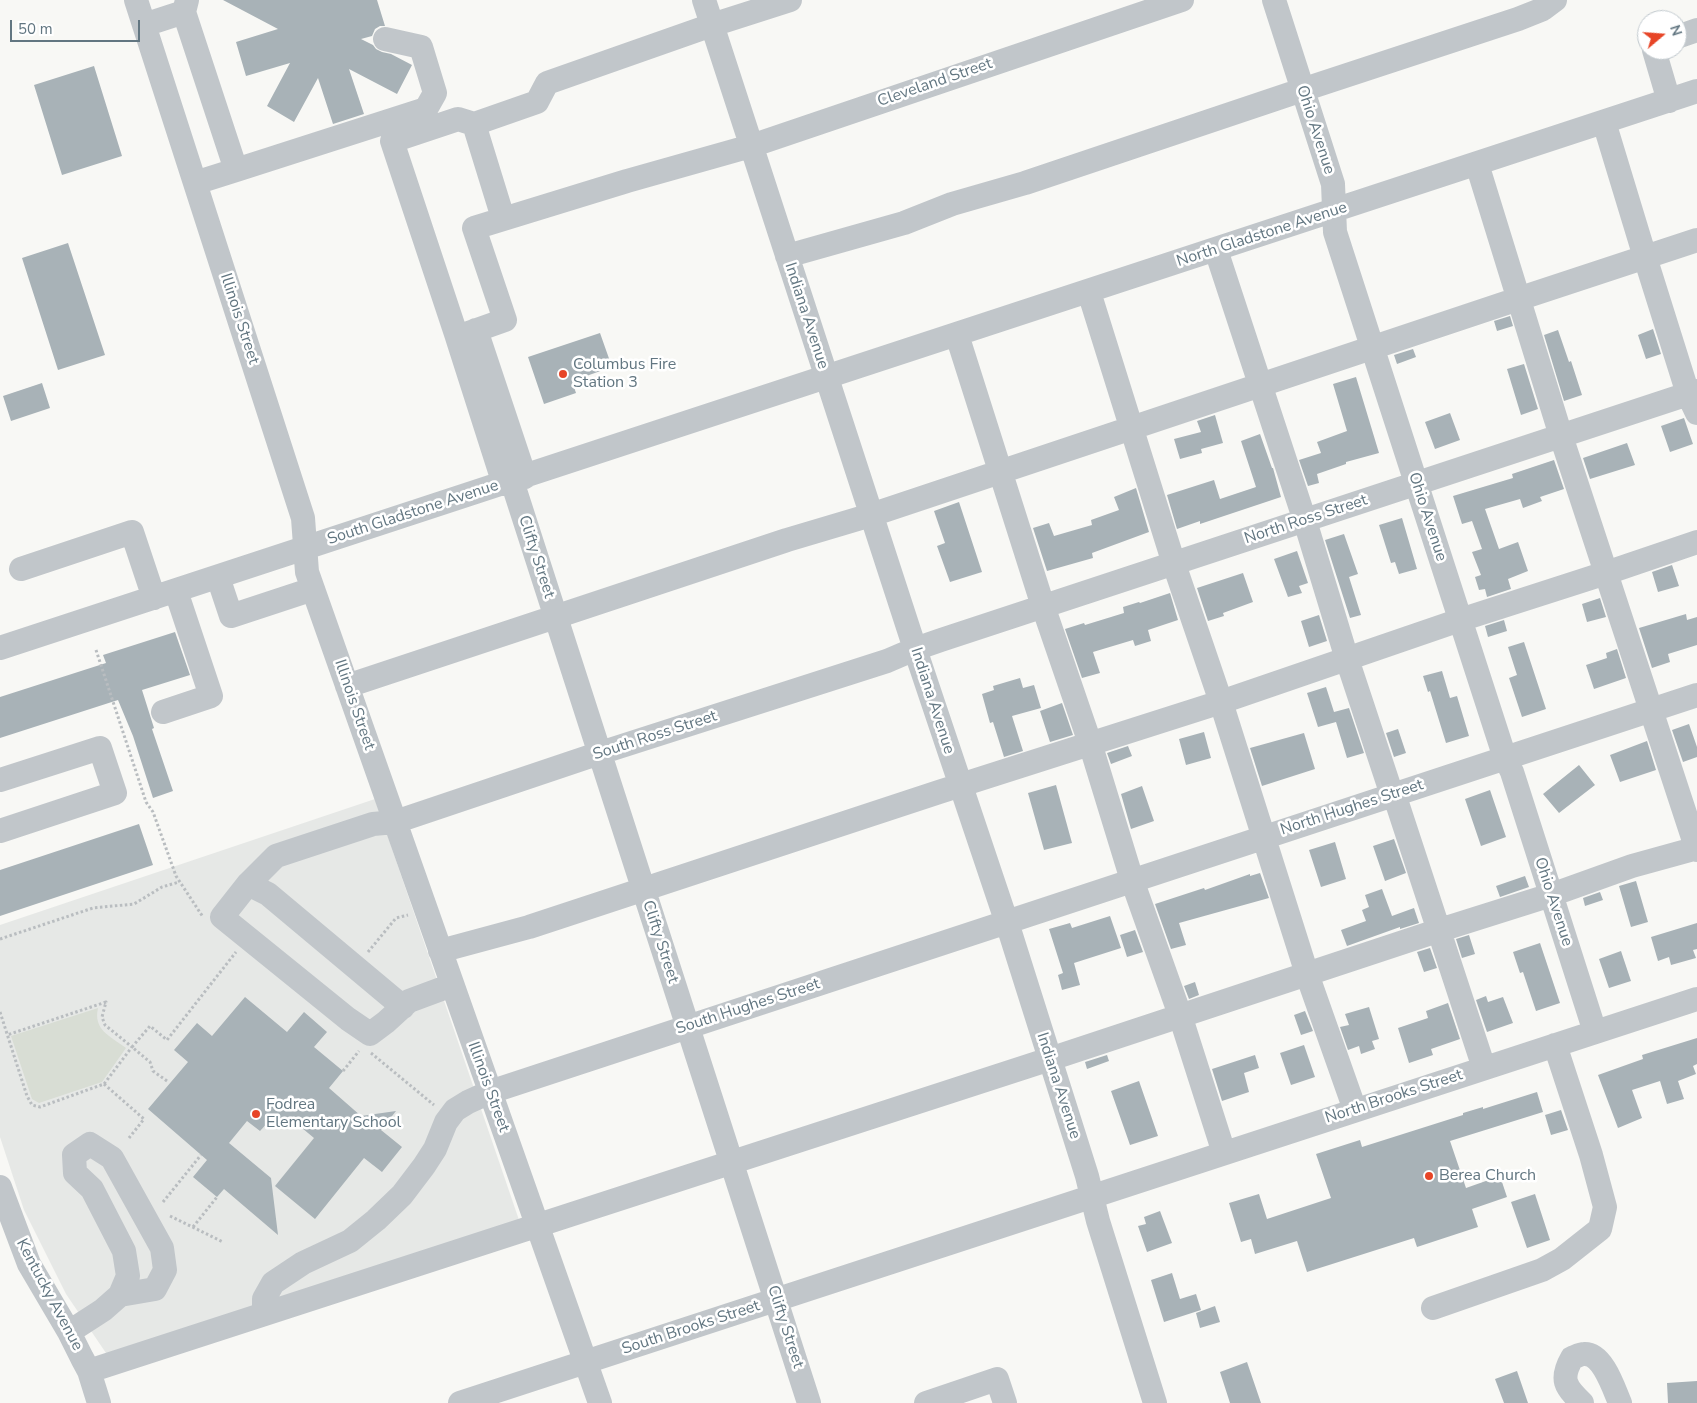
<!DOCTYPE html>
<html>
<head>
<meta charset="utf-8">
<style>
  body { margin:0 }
  #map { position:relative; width:1697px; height:1403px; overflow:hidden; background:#f8f8f5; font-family:"Nunito Sans",sans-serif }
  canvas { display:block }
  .north { position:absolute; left:1637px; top:10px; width:50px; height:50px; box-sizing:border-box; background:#fff; border:1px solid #c0c8cd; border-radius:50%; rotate:72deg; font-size:14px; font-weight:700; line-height:20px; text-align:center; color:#627681 }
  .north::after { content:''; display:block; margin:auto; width:18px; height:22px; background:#e74527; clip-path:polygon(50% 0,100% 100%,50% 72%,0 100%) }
  .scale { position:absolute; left:10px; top:20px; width:130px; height:22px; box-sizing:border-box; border:2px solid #627681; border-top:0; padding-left:6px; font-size:15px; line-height:18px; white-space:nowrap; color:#627681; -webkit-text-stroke:4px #fff; paint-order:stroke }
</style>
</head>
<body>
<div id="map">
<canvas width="1697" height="1403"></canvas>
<div class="north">N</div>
<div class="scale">50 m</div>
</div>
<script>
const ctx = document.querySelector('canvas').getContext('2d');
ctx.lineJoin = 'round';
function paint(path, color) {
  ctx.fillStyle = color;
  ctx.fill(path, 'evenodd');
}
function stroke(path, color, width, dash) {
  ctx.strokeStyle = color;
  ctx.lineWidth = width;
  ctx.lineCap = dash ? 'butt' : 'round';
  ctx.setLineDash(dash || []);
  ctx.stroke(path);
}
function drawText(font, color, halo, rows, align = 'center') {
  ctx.font = font + ' "Nunito Sans",sans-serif';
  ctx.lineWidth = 5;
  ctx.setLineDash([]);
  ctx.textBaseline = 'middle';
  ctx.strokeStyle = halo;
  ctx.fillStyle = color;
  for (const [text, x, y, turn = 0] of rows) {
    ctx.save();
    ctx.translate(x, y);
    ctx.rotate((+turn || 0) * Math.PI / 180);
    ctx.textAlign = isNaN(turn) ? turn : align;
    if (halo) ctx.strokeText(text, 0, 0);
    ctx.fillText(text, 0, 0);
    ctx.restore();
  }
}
const built = new Path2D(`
  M375 799 519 1220 108 1356 66 1294 24 1210 0 1137V925Z`);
const green = new Path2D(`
  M98 1008C93 1030 110 1036 126 1048L102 1082 39 1103 32 1099 11 1036Z`);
const building = new Path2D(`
  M223 0H377L385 26H380L375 29 372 36 361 39 373 45 376 49 382 52 391 54 412 65 397 94 349 69 364 114 333 124 318 78 294 122 267 106 290 63 246 76 236 42 278 29Z
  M94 66 122 156 62 175 34 85Z
  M68 243 105 355 58 370 22 258Z
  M1510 316 1513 326 1497 331 1494 321Z
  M1653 329 1661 354 1646 359 1638 335Z
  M1558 330 1569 362 1571 361 1582 395 1564 401 1544 335Z
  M600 333 612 367 572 381 576 393 544 404 528 357Z
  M1413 349 1416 357 1397 364 1394 355Z
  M1524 364 1538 409 1521 415 1507 369Z
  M1356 377 1379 453 1346 462V464L1317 474 1319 483 1308 486 1299 460 1321 453 1317 442 1347 431 1333 384Z
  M42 383 50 408 11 421 3 396Z
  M1450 413 1460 440 1435 449 1425 422Z
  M1215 415 1223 443 1201 449 1202 453 1180 459 1174 439 1201 432 1197 421Z
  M1684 418 1693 444 1670 452 1661 426Z
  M1260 434 1272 468H1273L1281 497 1200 524V521L1177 529 1167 495 1214 480 1220 499 1256 487 1241 441Z
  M1627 443 1635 465 1590 479 1583 458Z
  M1554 460 1564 489 1540 497 1542 501 1523 508 1520 499 1485 509 1499 549 1518 542 1528 571 1508 579 1511 589 1487 597 1485 589 1479 590 1475 577 1481 575 1472 552 1482 549 1472 521 1462 524 1453 496 1513 478 1512 474Z
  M1136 488 1149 532 1092 553 1093 558 1047 571 1033 528 1049 523 1054 536 1092 525 1091 520 1119 510 1114 497Z
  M959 502 982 572 950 582 937 546 945 543 934 511Z
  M1402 518 1417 569 1399 574 1395 562 1391 563 1379 525Z
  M1344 534 1358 574 1349 577 1361 615 1350 618 1325 540Z
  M1297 551 1308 583 1299 586 1302 593 1288 597 1274 559Z
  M1672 565 1679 586 1658 592 1652 572Z
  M1243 573 1253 602 1223 613 1224 616 1208 621 1197 588Z
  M1170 593 1178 620 1148 630 1151 641 1135 646 1133 640 1093 652 1100 673 1082 678 1065 629 1084 623 1085 625 1124 613 1123 607 1139 602 1140 603Z
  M1600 598 1606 617 1587 622 1582 604Z
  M1686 614 1687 620 1697 617V645L1668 654 1670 662 1652 668 1639 628Z
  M1319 615 1327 641 1309 647 1301 621Z
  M1504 620 1507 631 1488 637 1485 626Z
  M175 632 190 675 142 690 154 728 152 729 173 791 153 798 133 736 118 700 0 738V697L106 663 103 655Z
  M1524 642 1546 709 1522 717 1509 678 1517 675 1508 647Z
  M1617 649 1626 678 1594 689 1586 665 1607 658 1606 653Z
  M1442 671 1450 698 1457 696 1469 736 1446 743 1430 691 1428 692 1423 676Z
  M1020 678 1023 688 1034 685 1041 708 1012 716 1023 751 1004 757 993 722 990 723 982 694 994 690 993 686Z
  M1326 687 1334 712 1349 708 1364 753 1347 758 1336 722 1318 727 1307 693Z
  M1062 703 1073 735 1050 742 1040 711Z
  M1689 724 1697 747V757L1683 762 1672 730Z
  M1398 729 1406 753 1394 757 1386 733Z
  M1204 732 1211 758 1186 765 1179 739Z
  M1304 733 1315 769 1262 786 1250 748Z
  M1647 741 1656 770 1620 782 1610 755Z
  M1128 746 1132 756 1111 764 1107 753Z
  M1579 765 1595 785 1559 813 1543 794Z
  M1056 785 1072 843 1044 850 1028 793Z
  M1142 786 1154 821 1131 829 1121 794Z
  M1490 790 1506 837 1481 846 1465 799Z
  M139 824 153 865 0 916V870Z
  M1394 839 1406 873 1385 881 1373 846Z
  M1335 842 1346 879 1321 887 1309 850Z
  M1260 873 1269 898 1179 923 1186 945 1171 949 1155 904 1204 888 1205 890 1250 874V876Z
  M1525 876 1529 887 1500 897 1496 886Z
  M1636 881 1648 922 1631 927 1619 886Z
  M1382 889 1392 916 1414 908 1419 923 1400 929V927L1347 946 1341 930 1366 921 1362 910 1369 907 1365 895Z
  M1600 892 1603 900 1585 906 1583 898Z
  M1110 916 1121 948 1074 963 1080 985 1062 990 1058 975 1063 973 1049 929 1070 923 1072 928Z
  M1697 923V949L1693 950 1696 958 1671 965 1669 957 1658 961 1651 937Z
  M1135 930 1143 952 1127 957 1120 935Z
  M1469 935 1475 954 1462 958 1456 939Z
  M1540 943 1560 1003 1536 1011 1523 972 1520 973 1513 952Z
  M1430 948 1437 968 1424 972 1417 952Z
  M1621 951 1631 981 1609 988 1599 959Z
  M1195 982 1199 995 1189 999 1184 986Z
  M1486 996 1488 1002 1503 997 1513 1023 1487 1032 1476 1000Z
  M245 997 287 1032 304 1012 327 1032 314 1047 343 1071 329 1088 361 1116 396 1111 381 1130 402 1147 382 1172 364 1158 315 1219 275 1186 314 1138 290 1118 282 1128 271 1119 260 1131 247 1121 229 1143 271 1178 278 1235 224 1189 217 1197 193 1177 207 1160 148 1109 188 1062 174 1050 197 1023 212 1036Z
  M1448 1003 1460 1039 1431 1049 1433 1055 1409 1063 1398 1028 1428 1018 1426 1011Z
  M1369 1007 1379 1039 1372 1041 1375 1049 1361 1054 1359 1046 1348 1050 1340 1027 1349 1025 1345 1014Z
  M1305 1011 1313 1031 1301 1035 1294 1015Z
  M1697 1038V1064L1693 1066 1696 1074 1678 1081 1684 1099 1667 1104 1660 1081 1632 1090 1642 1118 1618 1128 1598 1075 1643 1059 1642 1055Z
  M1304 1045 1315 1077 1291 1085 1280 1053Z
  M1107 1055 1109 1061 1087 1069 1085 1062Z
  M1255 1055 1259 1068 1244 1073 1249 1092 1222 1101 1212 1069Z
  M1139 1081 1158 1136 1130 1145 1111 1091Z
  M1537 1092 1543 1112 1450 1141 1466 1188 1500 1176 1507 1197 1472 1209 1478 1227 1417 1247 1414 1238 1307 1272 1297 1241 1255 1254 1251 1239 1241 1242 1229 1203 1259 1194 1267 1219 1331 1198 1316 1154 1360 1140 1362 1147 1463 1115V1113L1483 1107V1109Z
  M1561 1110 1568 1130 1551 1135 1545 1115Z
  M1535 1194 1550 1240 1527 1248 1511 1202Z
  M1160 1211 1172 1243 1147 1252 1138 1226 1146 1224 1144 1217Z
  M1172 1273 1180 1299 1196 1294 1201 1310 1164 1322 1151 1280Z
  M1215 1306 1220 1322 1200 1328 1196 1313Z
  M1247 1362 1261 1403H1230L1220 1372Z
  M1517 1371 1528 1403H1504L1495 1379Z
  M1697 1381V1403H1668L1667 1383Z`);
const path = new Path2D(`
  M96 650 146 802 153 812 176 876 203 917
  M0 939 93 908 134 904 162 887 179 882
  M368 952 396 918 408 915
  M0 1012 27 1096 32 1105 40 1107 104 1084 132 1047 105 1025 102 1017 106 1002 7 1035
  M371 1053 434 1105
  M343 1071 359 1051
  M167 1081 153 1071 150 1062 132 1047 150 1026 167 1040 236 952
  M104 1084 144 1119 129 1138
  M163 1202 201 1155
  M170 1216 223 1242
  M193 1227 217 1197`);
const minor = new Path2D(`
  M136 0 303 518 307 572 600 1403
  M187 0 184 12 236 170 195 183
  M704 0 919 661 1010 932 1087 1176 1098 1221 1155 1403
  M1274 0 1333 184 1335 232 1505 758 1512 772 1595 1032
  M144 25 184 12
  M1677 37 1697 30
  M1654 50 1669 101
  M1604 122 1645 257 1688 394 1697 413
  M474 124 537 102 547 83 712 25 790 0
  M1477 164 1561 436 1697 850
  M236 170 426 109 435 93 421 47 385 39
  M503 218 474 124 458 119 392 141 457 337 505 320 474 228 627 181 751 146 1182 0
  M1216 250 1305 521 1347 659 1392 795 1398 806 1484 1068
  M787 256 904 223 952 204 1025 183 1302 90 1518 19 1543 9 1555 0
  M1089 292 1174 564 1221 702 1307 974 1355 1110
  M476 330 525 477
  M957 335 1043 606 1090 743 1132 880 1180 1015 1224 1153
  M457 337 504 484
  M512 481 809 1403
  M21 569 132 532 154 598
  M218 577 231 616 313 589
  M0 648 1697 91
  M347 686 787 540 871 515 1518 299 1697 240
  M163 712 211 696 176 591
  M0 780 100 748 115 793 0 831
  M248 884 268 894 403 1007
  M440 951 529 927 939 792 1221 702 1460 620 1606 573 1697 542
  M452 985 409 1001 386 1022 370 1034 348 1019 222 917 248 884 276 856 373 824 395 822 600 753 887 661 915 649 941 640 1697 391
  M0 1187 29 1264 69 1332 82 1358 89 1371 99 1403
  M1433 1308 1542 1270 1562 1259 1600 1229 1605 1207 1591 1155 1555 1045
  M264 1314V1299L273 1283 303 1263 350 1241 376 1220 402 1195 424 1166 435 1149 446 1122 455 1110 468 1102 490 1092 1697 695
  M69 1332 103 1310 120 1295 128 1276 124 1251 92 1189 75 1173 74 1155 90 1144 112 1158 162 1248 165 1270 155 1289 120 1295
  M89 1371 1050 1059 1440 930 1551 895 1632 866 1697 848
  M460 1403 1697 999
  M926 1403 997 1379 1005 1403
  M1582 1403C1565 1387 1560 1379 1572 1358 1575 1357 1580 1354 1584 1354 1603 1353 1614 1389 1620 1403`);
const markers = [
  [563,374,5,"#e74527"],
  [256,1114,5,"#e74527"],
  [1429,1176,5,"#e74527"]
];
const streetNames = [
  ["Cleveland Street",935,83,-19],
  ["Ohio Avenue",1315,130,72],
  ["North Gladstone Avenue",1262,235,-18],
  ["Indiana Avenue",806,316,72],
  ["Illinois Street",239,319,72],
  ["South Gladstone Avenue",413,513,-18],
  ["Ohio Avenue",1427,517,72],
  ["North Ross Street",1306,520,-18],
  ["Clifty Street",536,557,72],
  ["Indiana Avenue",932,701,72],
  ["Illinois Street",354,705,71],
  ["South Ross Street",655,736,-18],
  ["North Hughes Street",1352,808,-18],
  ["Ohio Avenue",1553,902,72],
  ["Clifty Street",660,942,72],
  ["South Hughes Street",748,1007,-18],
  ["Indiana Avenue",1058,1086,72],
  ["Illinois Street",488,1087,70],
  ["North Brooks Street",1394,1097,-18],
  ["Kentucky Avenue",49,1295,62],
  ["Clifty Street",785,1327,72],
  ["South Brooks Street",691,1328,-18]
];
const poiNames = [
  ["Columbus Fire",573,365],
  ["Station 3",573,383],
  ["Fodrea",266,1105],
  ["Elementary School",266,1123],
  ["Berea Church",1439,1176]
];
paint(built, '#e6e8e6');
paint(green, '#d8ddd4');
paint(building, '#a8b2b7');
stroke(path, '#b9bdc0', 3, [2.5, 2.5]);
stroke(minor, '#c1c6ca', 24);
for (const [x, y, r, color] of markers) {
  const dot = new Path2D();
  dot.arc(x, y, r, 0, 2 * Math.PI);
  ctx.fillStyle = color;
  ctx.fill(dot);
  stroke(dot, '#fff', 2);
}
drawText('16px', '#627681', '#fff', streetNames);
drawText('16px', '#627681', '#fff', poiNames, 'left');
</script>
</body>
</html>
